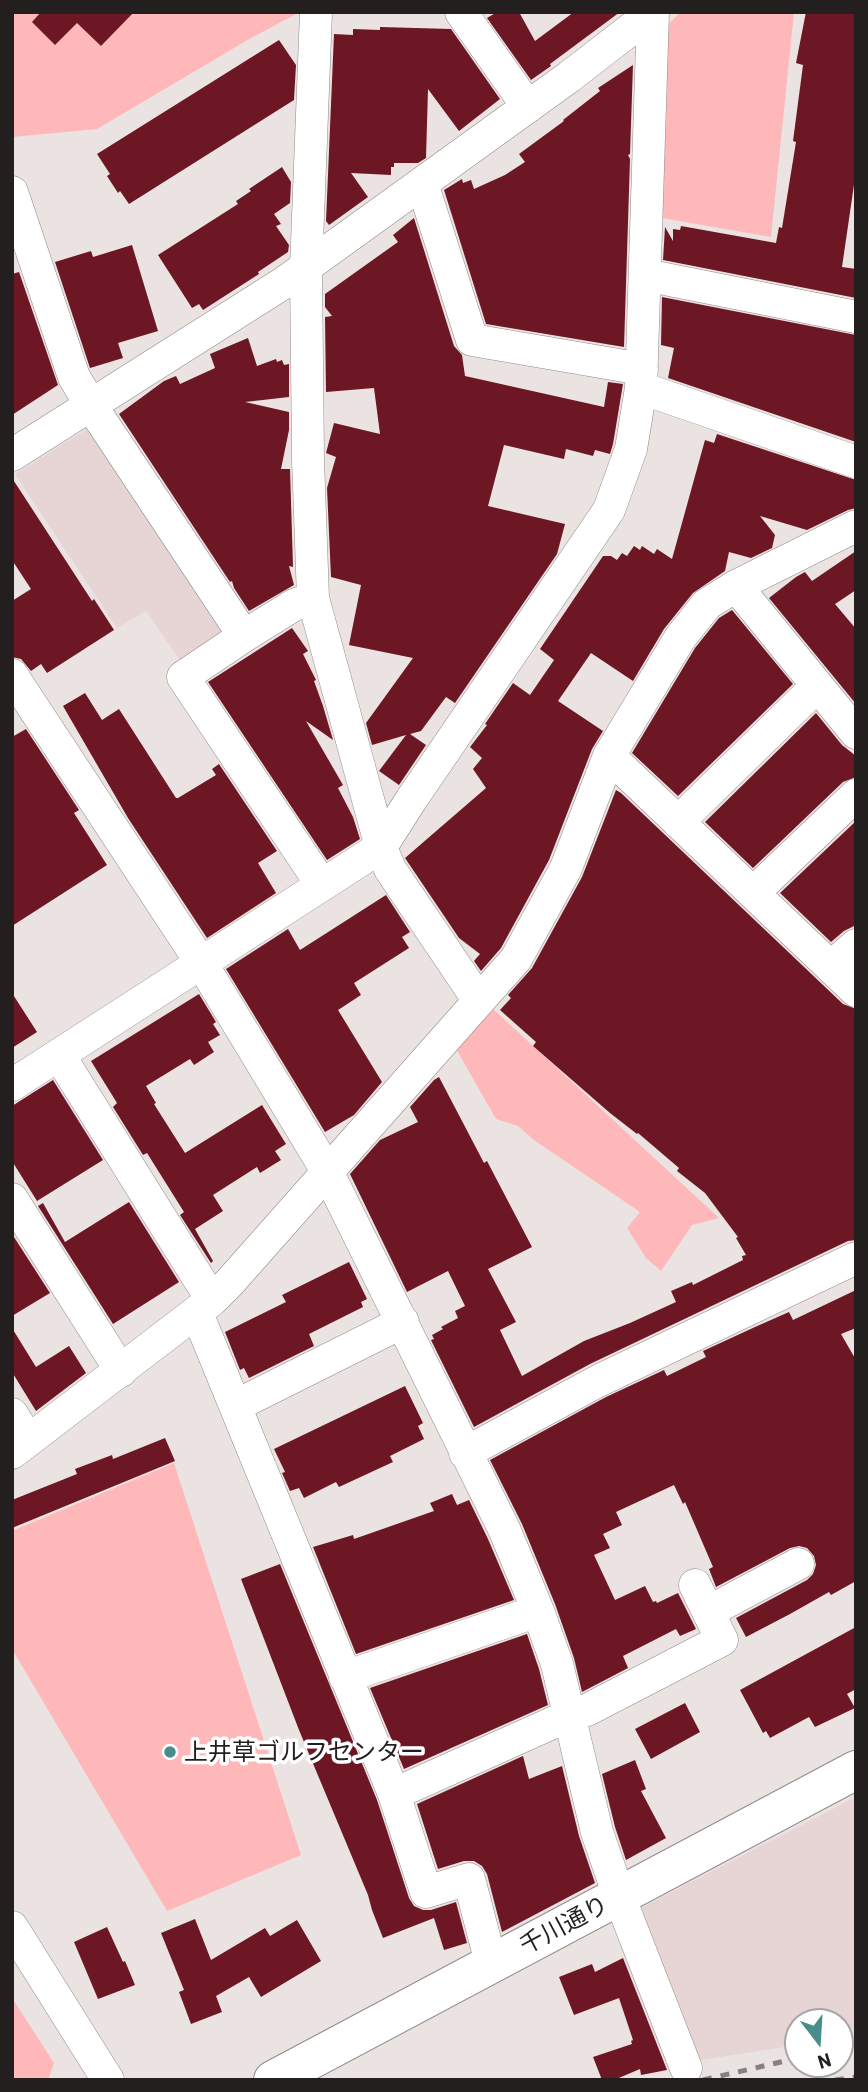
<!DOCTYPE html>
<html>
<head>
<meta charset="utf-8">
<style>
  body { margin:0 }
  #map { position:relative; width:868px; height:2092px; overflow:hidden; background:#ebe2e2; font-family:Barlow,sans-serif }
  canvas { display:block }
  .frame { position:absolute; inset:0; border:14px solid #231f1f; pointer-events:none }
  .north { position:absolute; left:784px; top:2008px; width:70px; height:70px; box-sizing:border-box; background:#fff; border:2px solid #a7a5a5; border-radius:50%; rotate:163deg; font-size:19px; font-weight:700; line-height:28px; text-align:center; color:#231f1f }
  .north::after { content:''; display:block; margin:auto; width:24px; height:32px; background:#468d8b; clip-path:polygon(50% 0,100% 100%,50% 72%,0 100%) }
</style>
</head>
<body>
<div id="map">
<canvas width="868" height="2092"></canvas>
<div class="frame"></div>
<div class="north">N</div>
</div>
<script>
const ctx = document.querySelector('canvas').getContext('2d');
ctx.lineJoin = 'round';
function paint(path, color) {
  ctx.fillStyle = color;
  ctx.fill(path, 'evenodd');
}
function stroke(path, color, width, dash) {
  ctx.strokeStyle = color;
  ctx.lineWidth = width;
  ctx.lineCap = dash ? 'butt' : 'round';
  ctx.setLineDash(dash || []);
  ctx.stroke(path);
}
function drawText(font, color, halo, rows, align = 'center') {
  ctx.font = font + ' Barlow,"Noto Sans JP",sans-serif';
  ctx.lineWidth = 7;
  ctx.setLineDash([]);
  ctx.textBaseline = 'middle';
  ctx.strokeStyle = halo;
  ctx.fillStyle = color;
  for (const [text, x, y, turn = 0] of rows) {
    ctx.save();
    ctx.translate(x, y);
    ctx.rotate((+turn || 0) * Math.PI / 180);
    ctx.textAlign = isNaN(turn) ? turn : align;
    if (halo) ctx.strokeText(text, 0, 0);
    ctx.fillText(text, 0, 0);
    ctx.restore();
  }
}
const built = new Path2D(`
  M94 425 227 631 184 666 146 611 117 628 15 474Z
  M856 1797V2035L840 2038V2022H798V2045L695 2061 635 1911Z`);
const green = new Path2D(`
  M12 12H300L251 38 97 129 12 137Z
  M681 12H794L771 237 656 217 664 28Z
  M492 1008 719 1218 692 1225 661 1271 646 1258 627 1228 640 1212 534 1140 518 1126 496 1119 455 1047Z
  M174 1463 301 1855 167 1911 12 1649V1531Z
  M12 1998 54 2063 48 2080H12Z`);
const building = new Path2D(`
  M41 12H134L101 46 77 23 55 45 32 22Z
  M497 12H519L535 41 574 12H620L550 64 551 66 531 80 487 18Z
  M806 12H856V171L842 267 856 269V298L663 260 665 227 673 241V229L680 230 681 226 776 243 779 227 782 228 796 142 793 141 803 65 796 63Z
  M380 27 451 29 500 99 459 131 428 89 426 158 418 163H394V167H391V175L351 173 368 197 329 225 326 221 334 34 353 35V29L380 30Z
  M279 40 296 65 294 100 129 204 120 191 118 193 107 176 110 174 97 154Z
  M633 65 630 154 628 155 630 159 624 347 486 324 444 190 462 179 463 183 471 180 474 189 505 175 525 162 519 154 564 121 563 120 600 91 598 88Z
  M282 167 291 182 290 203 274 214 281 224 276 226 289 245 288 252 258 272 259 274 203 310 199 304 192 308 158 255 238 204 236 201 251 191 249 189Z
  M414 218 454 346 462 355 465 376 604 407 608 382 623 384 613 444 610 454 595 450 593 456 566 449 564 459 504 445 488 506 565 524 557 554 455 703 446 697 421 731 410 734 426 745 399 785 379 771 406 735 372 745 366 723 413 658 349 645 361 585 331 577 327 488 336 457 326 453 334 423 380 434 374 388 326 392 325 317 332 316 325 307V294L398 242 393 235Z
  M132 245 158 331 118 343 123 358 90 368 55 262 91 251 93 257Z
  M19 272 58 385 12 415V274Z
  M662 297 856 335V442L668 378 674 348 661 345Z
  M248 338 257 366 276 359 277 362 282 360 284 365 289 364V397L245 402 289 412V430L281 469H290L293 567 289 566 294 585 249 611 234 588 232 581 230 582 119 414 164 381 176 376 180 384 215 368 210 354Z
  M717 434 856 480V508L848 510 807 530 760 516 775 535 772 548 751 558 729 552 725 571 693 593 664 629 633 681 591 653 558 701 603 731 592 749 549 860 501 948 481 971 474 961 480 954 459 938 405 858 486 788 473 769 482 758 470 747 487 725 485 724 513 683 530 695 554 660 540 649 603 556H611L617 560 622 553 627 556 634 546 640 550 642 546 654 554 657 549 672 559 705 440 714 443Z
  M12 478 92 601 94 599 114 630 47 673 41 664 31 671 21 659 12 657V601L31 589 12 560Z
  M856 551V590L835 604 856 629V704L769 598 796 577 805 572 812 581Z
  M732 610 793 684 678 796 632 753 695 648 719 618Z
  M292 628 308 651 303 654 316 680 314 681 323 706 333 740 306 721 343 785 338 788 353 817 360 839 327 860 208 682Z
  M85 693 102 720 119 709 176 798H178L216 775 212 769 219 764 277 851 258 863 276 893 207 938 128 818 63 706Z
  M816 713 842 745 856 756V777L843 782 753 868 705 822Z
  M26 729 79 810 74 813 107 865 12 926V737Z
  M616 790 621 793 843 1004 856 1009V1240L848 1241 590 1364 474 1427 431 1340 434 1339 432 1335 443 1329 441 1327 458 1318 455 1311 465 1306 448 1271 407 1292 350 1174 380 1140 418 1122 410 1107 434 1080 439 1077 484 1163 487 1161 532 1247 488 1269 516 1322 500 1330 522 1376 584 1341 630 1323 676 1302 671 1291 692 1282 693 1285 743 1260 742 1256 746 1255 736 1238 738 1237 705 1193 677 1171 679 1168 638 1133 637 1134 610 1113 533 1046 536 1042 500 1010 511 998 508 995 532 968 582 877Z
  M856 821V925L844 931 831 942 780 893Z
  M386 895 410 932 402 937 409 948 354 983 361 995 338 1010 382 1082 354 1115 325 1132 226 969 288 929 300 950Z
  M12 993 37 1032 12 1048Z
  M199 994 216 1022 213 1024 220 1035 208 1042 214 1052 194 1065 190 1059 146 1086 156 1103 154 1104 185 1153 262 1105 286 1144 275 1151 281 1160 260 1173 257 1167 213 1195 223 1211 195 1229 213 1261 211 1263 180 1215 184 1212 147 1153 143 1155 113 1107 117 1103 91 1061Z
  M53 1080 103 1160 37 1201 12 1161V1106Z
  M129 1202 179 1282 113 1324 38 1206 43 1203 65 1242Z
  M12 1234 50 1293 12 1316Z
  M349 1262 367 1299 361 1302 363 1307 309 1334 314 1346 249 1378 244 1368 240 1370 225 1332 286 1302 282 1295Z
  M856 1290V1328L841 1334 856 1360V1581L831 1595 829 1592 790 1614 746 1637 736 1618 807 1580 813 1574 816 1565 814 1556 807 1548 799 1546 790 1548 716 1587 709 1569 713 1567 685 1502 683 1504 674 1485 616 1512 622 1525 603 1534 610 1548 594 1555 615 1600 645 1586 653 1602 656 1601 657 1603 678 1593 696 1629 680 1636 676 1629 623 1656 628 1668 582 1692 574 1658 555 1604 522 1524 490 1460 606 1397 664 1370 667 1376 706 1357 703 1351 755 1327 789 1312 793 1320Z
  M12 1328 36 1367 69 1346 86 1373 36 1411 12 1372Z
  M405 1386 423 1423 418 1426 424 1439 390 1456 393 1462 339 1487 336 1482 304 1498 299 1488 290 1491 282 1473 285 1472 274 1449Z
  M165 1438 175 1461 12 1528V1500L77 1474 75 1469 112 1455 113 1459Z
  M452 1494 457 1505 469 1500 488 1539 514 1600 356 1654 313 1547 353 1535 354 1539 434 1511 430 1503Z
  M280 1564 377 1800 409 1898 414 1906 423 1910H431L456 1902 467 1943 444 1950 434 1918 383 1938 372 1910 368 1895 299 1730 241 1579Z
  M856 1627V1689L847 1694 855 1708 815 1727 809 1717 770 1738 766 1731 763 1733 740 1690Z
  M527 1634 539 1669 548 1705 404 1769 370 1688Z
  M685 1703 700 1732 651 1759 635 1729Z
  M523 1756 529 1779 562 1766 579 1836 595 1883 502 1932 487 1874 482 1866 474 1861H464L438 1869 417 1804Z
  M635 1760 646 1789 641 1791 666 1838 626 1860 615 1827 602 1774Z
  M195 1919 211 1960 265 1928 270 1936 297 1920 321 1961 261 1997 249 1977 216 1996 222 2012 191 2024 179 1992 184 1990 161 1933Z
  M107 1927 123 1962 125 1961 135 1985 98 1999 74 1942Z
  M623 1958 667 2070 641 2075 640 2069 614 2080H602L593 2057 632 2044 631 2041 633 2040 619 1998 574 2015 559 1977 592 1964 595 1972Z`);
const minor = new Path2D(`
  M316 12 306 268 308 459 313 598 381 847 390 869 479 1001
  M461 12 528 107
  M422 183 472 340 642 369
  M12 192 74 377 90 404 244 636 183 677 322 885
  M645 275 856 317
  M641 388 856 462
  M12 455 285 282 569 77 653 12
  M736 586 856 733
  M244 636 294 605 313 598
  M12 675 202 964 327 1171 505 1531 538 1611 557 1664 597 1832 619 1896 686 2068
  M609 756 856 991
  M678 822 817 686
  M753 893 856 795
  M831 967 856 945
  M59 1055 212 1300
  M12 1085 381 847 411 800 609 510 631 449 641 388 653 12
  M12 1199 121 1371
  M197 1313 394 1794 426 1892 469 1879 491 1963
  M235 1406 403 1322
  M12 1414 28 1440
  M12 1453 212 1300 230 1282 516 959 566 868 609 756 680 638 707 604 736 586 856 526
  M465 1453 598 1381 856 1258
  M708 1612 798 1564
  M345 1677 538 1611
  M394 1794 568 1716 587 1710 722 1640 695 1585
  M12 1927 108 2080`);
const major = new Path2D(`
  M273 2080 856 1770`);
const rail = new Path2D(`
  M840 2050 856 2047
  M703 2080 798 2058
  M835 2080 856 2077`);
const markers = [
  [170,1752,7,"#468d8b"]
];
const poiNames = [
  ["上井草ゴルフセンター",184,1752]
];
const streetNames = [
  ["千川通り",564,1925,-28]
];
paint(built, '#e7d5d5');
paint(green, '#ffb8ba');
paint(building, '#6d1725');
stroke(minor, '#938b8b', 33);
stroke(major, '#938b8b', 40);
stroke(minor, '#fff', 32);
stroke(major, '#fff', 38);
stroke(rail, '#868080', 5, [9, 9]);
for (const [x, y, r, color] of markers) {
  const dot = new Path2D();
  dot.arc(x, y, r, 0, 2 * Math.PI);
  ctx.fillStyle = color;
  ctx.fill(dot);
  stroke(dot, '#fff', 2.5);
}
drawText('24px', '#231f1f', '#fff', poiNames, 'left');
drawText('24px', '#231f1f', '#fff', streetNames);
</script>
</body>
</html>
